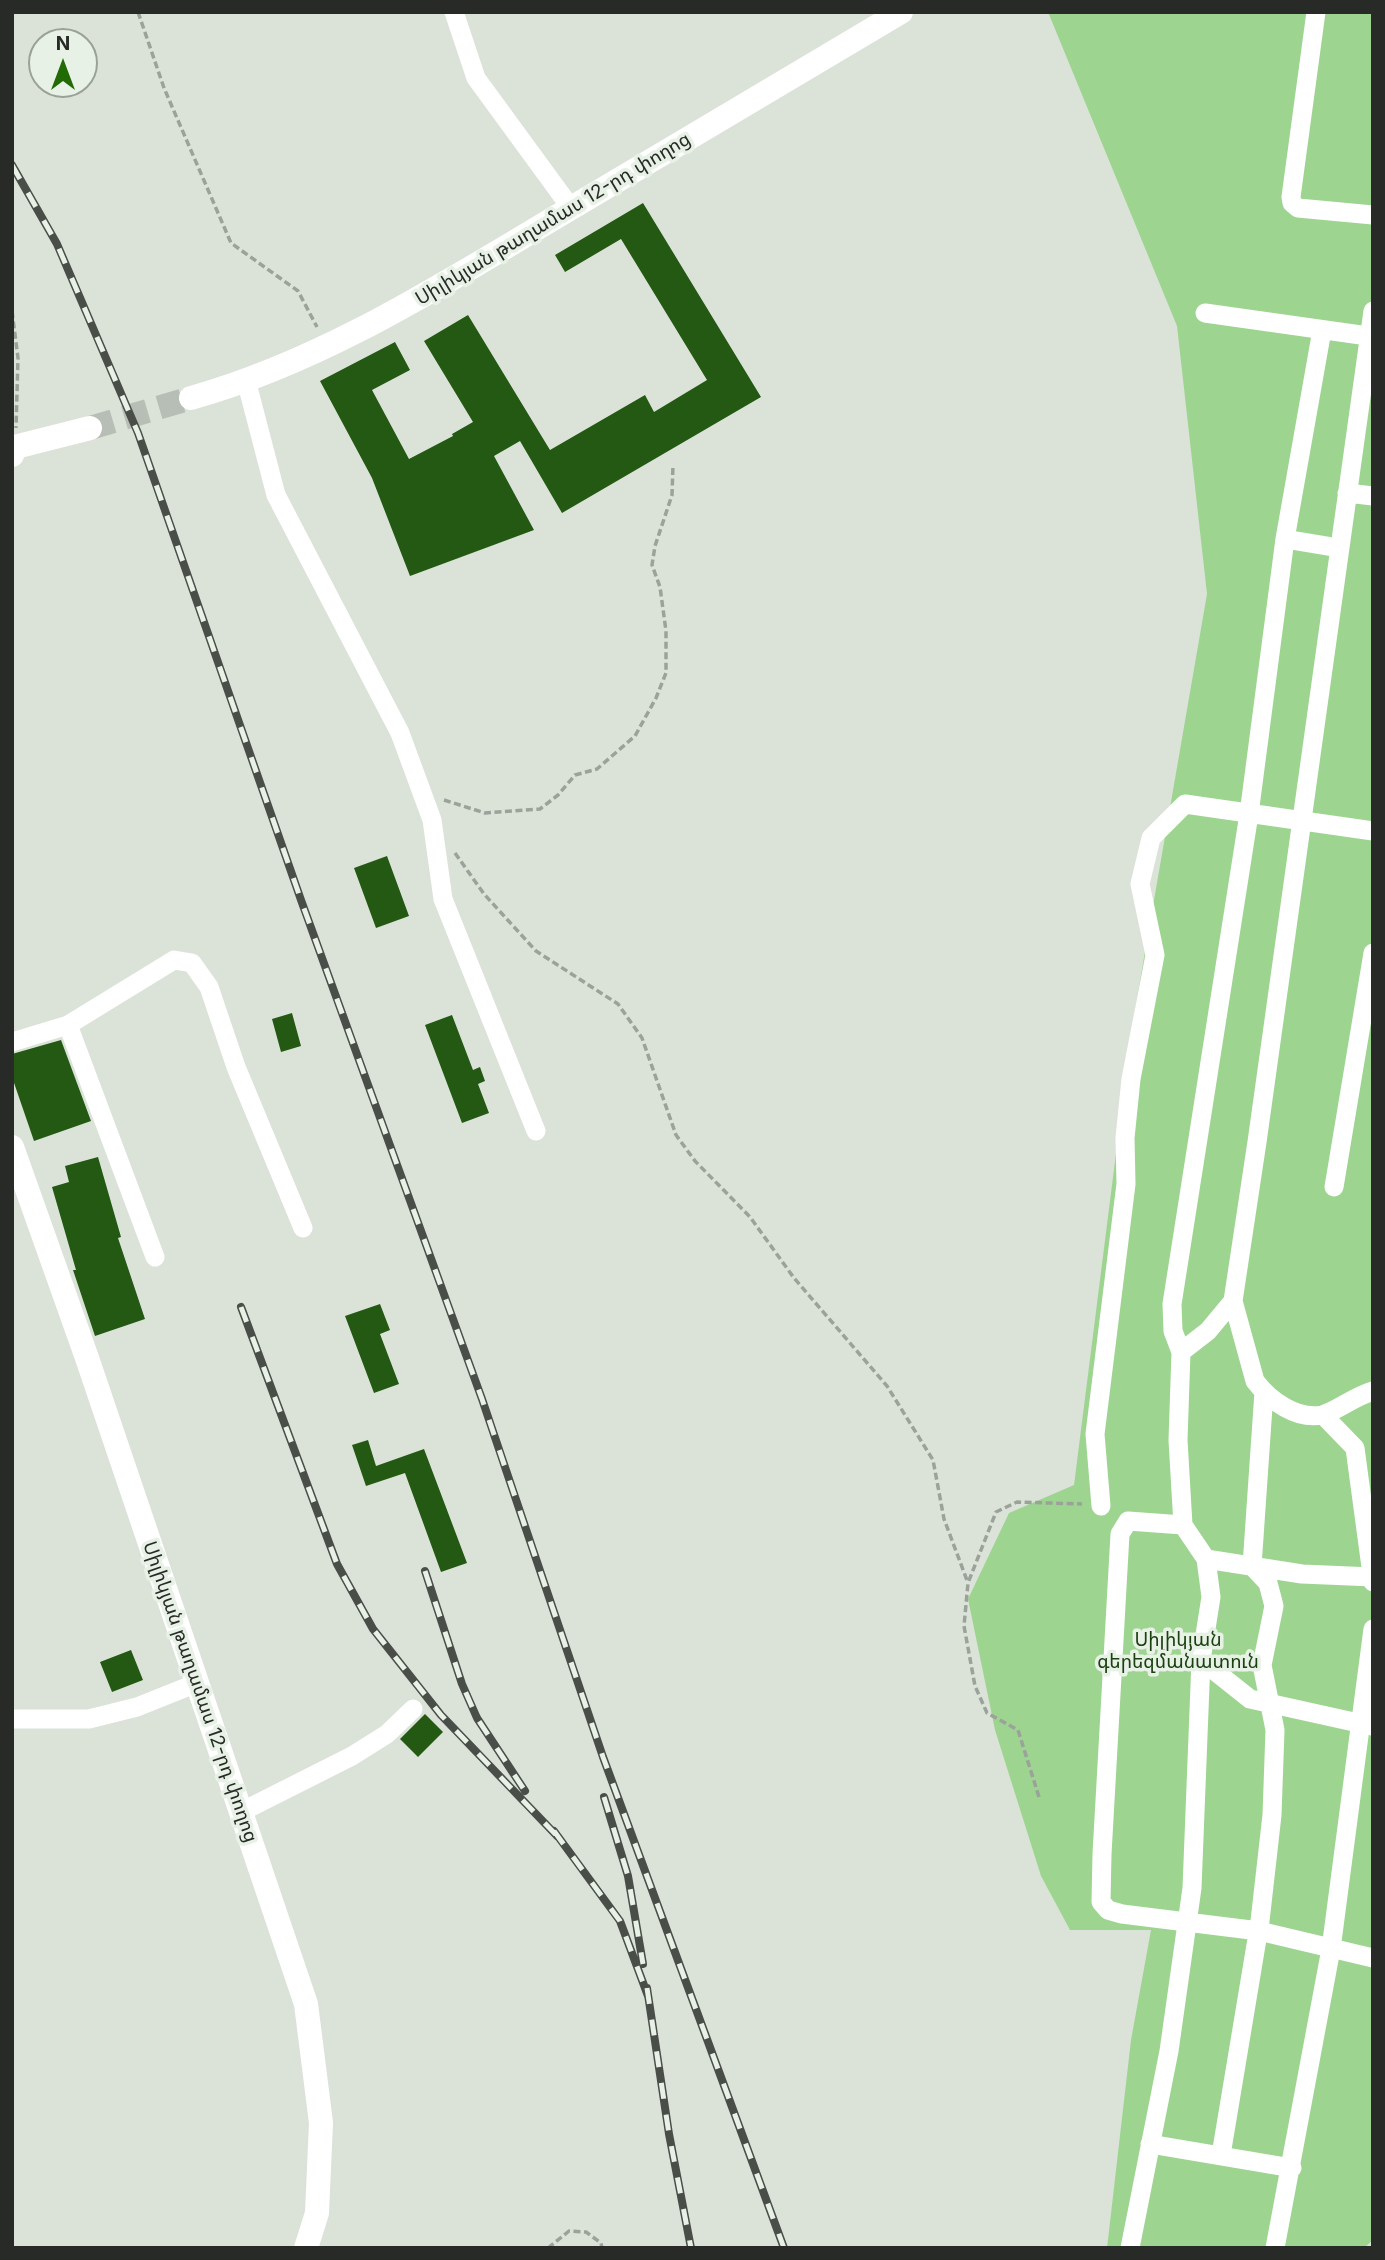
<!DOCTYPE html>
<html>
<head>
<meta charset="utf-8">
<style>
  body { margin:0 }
  #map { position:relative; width:1385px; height:2260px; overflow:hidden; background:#dbe3d9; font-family:Inter,sans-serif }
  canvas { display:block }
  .frame { position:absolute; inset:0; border:14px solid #272a26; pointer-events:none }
  .north { position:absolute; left:28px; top:28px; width:70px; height:70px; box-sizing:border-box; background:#e8f1e6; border:2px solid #9ba199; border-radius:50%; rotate:0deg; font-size:19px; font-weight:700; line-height:28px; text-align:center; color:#272a26 }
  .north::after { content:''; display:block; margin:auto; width:24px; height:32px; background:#226a05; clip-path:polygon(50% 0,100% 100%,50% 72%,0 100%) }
</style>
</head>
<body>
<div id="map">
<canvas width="1385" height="2260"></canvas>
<div class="frame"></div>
<div class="north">N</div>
</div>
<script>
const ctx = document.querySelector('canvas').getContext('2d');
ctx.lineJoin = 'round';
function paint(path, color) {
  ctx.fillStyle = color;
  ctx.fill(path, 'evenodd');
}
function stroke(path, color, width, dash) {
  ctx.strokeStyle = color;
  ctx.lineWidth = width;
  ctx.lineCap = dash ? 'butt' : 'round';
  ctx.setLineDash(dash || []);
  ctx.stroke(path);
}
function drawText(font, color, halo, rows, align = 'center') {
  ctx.font = font + ' Inter,"Noto Sans Armenian",sans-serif';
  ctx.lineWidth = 7;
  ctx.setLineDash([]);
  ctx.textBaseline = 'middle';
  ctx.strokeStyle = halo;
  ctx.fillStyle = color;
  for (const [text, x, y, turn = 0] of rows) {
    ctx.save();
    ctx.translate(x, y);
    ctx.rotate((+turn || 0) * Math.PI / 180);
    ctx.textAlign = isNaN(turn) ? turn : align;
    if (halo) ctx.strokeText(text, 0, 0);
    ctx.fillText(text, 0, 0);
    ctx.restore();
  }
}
const green = new Path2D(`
  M1048 12H1373V2240L1364 2248H1107L1131 2040 1151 1930H1070L1041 1876 995 1730 968 1599 1009 1513 1074 1485 1132 1027 1207 594 1177 326Z`);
const building = new Path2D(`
  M643 203 761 397 562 513 520 441 494 456 534 530 410 576 372 478 320 381 395 342 410 370 372 390 409 459 453 436 452 434 473 422 424 341 468 315 550 450 645 395 654 412 707 380 621 239 565 272 555 255Z
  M387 856 409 916 376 928 354 868Z
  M292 1013 301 1046 281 1052 272 1019Z
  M452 1015 473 1070 480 1067 485 1081 478 1084 489 1113 462 1123 425 1025Z
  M61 1040 91 1121 34 1141 12 1077V1054Z
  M98 1157 121 1237 118 1238 145 1319 95 1336 73 1270H76L52 1187 69 1182 65 1166Z
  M380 1304 390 1330 380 1334 399 1384 374 1393 345 1316Z
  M368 1440 376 1466 424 1449 467 1563 441 1572 405 1473 366 1486 352 1445Z
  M131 1650 143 1680 112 1692 100 1662Z
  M425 1714 443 1732 418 1757 400 1739Z`);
const majorTunnel = new Path2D(`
  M90 428 191 398`);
const path = new Path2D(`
  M138 12 164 88 231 243 298 291 317 327
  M12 311 18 358 16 428
  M444 800 485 813 540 809 558 795 575 775 597 769 635 736 656 698 666 673V631L660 587 652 565 655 546 672 495 673 465
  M455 853 484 894 536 951 618 1004 642 1038 676 1135 695 1161 750 1217 794 1278 887 1386 933 1460 944 1519 968 1583
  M1039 1797 1018 1730 987 1713 975 1686 964 1626 968 1583 996 1512 1017 1502 1082 1504
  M548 2248 569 2231 586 2232 601 2243 602 2248`);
const minor = new Path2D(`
  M454 12 476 78 571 208
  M1316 12 1291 197 1292 203 1298 208 1373 215
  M1205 313 1368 336
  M246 380 276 495 400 733 432 820 443 899 536 1131
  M1347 493 1373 496
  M1285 539 1339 548
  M68 1025 174 960 192 963 209 987 236 1067 303 1228
  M12 1042 68 1025 155 1257
  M1334 1187 1373 953
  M1233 1301 1257 1142 1373 311
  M1181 1352 1208 1331 1233 1301 1255 1381C1270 1401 1297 1420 1322 1415 1335 1412 1355 1396 1373 1391
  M1323 1415 1355 1448 1373 1582
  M1101 1506 1095 1434 1126 1184 1125 1138 1131 1079 1155 955 1140 884 1151 838 1185 804 1373 831
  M1183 1525 1128 1521 1120 1534 1102 1854 1101 1902 1108 1910 1122 1914 1259 1931 1373 1958
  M1206 1559 1302 1574 1373 1577
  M1201 1660 1250 1699 1372 1726
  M12 1719H89L137 1707 197 1683
  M241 1812 352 1756 387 1734 413 1709
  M1150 2144 1292 2168
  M1221 2155 1260 1921 1272 1815 1275 1730 1262 1665 1274 1606 1268 1583 1252 1566 1264 1392
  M1130 2248 1169 2051 1192 1888 1201 1660 1211 1597 1206 1559 1183 1525 1178 1440 1181 1352 1173 1331 1172 1304 1249 814 1285 539 1322 330
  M1275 2248 1331 1949 1373 1629`);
const major = new Path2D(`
  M191 398C320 362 437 288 551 220 667 151 784 82 901 12
  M12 455 15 447 90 428
  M12 1147 87 1358 306 2004 321 2123 317 2213 306 2248`);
const rail = new Path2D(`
  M12 165 57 244 138 433 301 900 482 1399 603 1757 784 2248
  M241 1307 337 1564 373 1629 441 1715 558 1837
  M425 1571 462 1684 477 1718 525 1791
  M604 1797 628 1876 643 1964
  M554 1831 620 1921 648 1996
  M647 1988 669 2134 691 2248`);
const streetNames = [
  ["Սիլիկյան թաղամաս 12-րդ փողոց",553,219,-31],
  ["Սիլիկյան թաղամաս 12-րդ փողոց",200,1692,71]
];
const parkNames = [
  ["Սիլիկյան",1178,1640],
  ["գերեզմանատուն",1178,1662]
];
paint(green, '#9dd590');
paint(building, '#235913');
stroke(majorTunnel, '#b7beb5', 24, [24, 12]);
stroke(path, '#9ba29a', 3.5, [7, 3.5]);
stroke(minor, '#fff', 19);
stroke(major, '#fff', 24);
stroke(rail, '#4a4e49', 8);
stroke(rail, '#e8f1e6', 5, [16]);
drawText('19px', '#272a26', '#e8f1e6', streetNames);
drawText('19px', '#1b4110', '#e8f1e6', parkNames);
</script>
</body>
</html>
